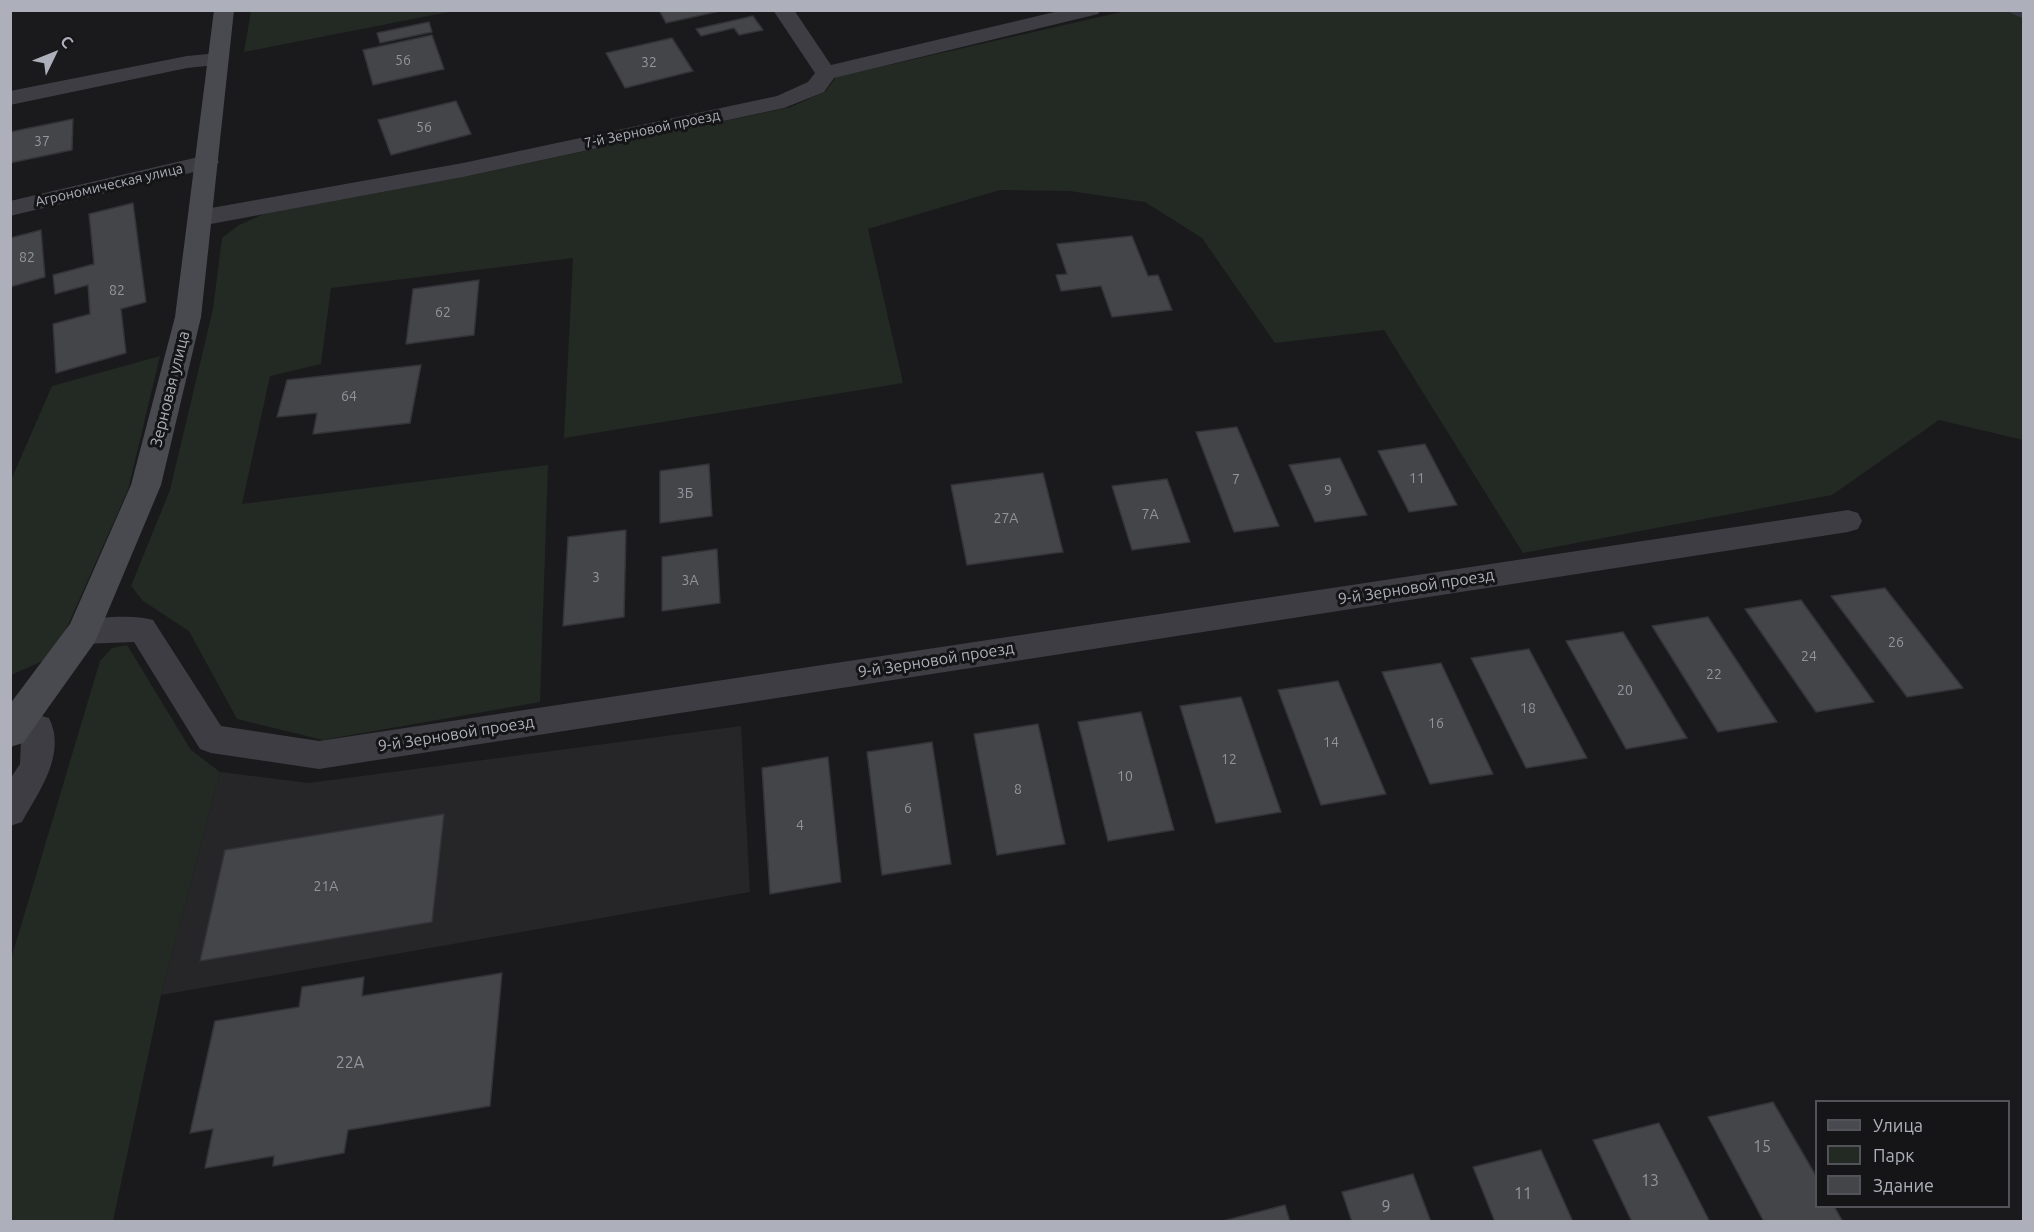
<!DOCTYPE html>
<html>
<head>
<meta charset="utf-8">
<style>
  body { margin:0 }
  #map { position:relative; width:2034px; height:1232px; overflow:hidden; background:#1a1a1c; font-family:Ubuntu,sans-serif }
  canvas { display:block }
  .frame { position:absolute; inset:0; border:12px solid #adb0bb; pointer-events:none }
  .legend { position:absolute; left:1815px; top:1100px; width:195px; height:108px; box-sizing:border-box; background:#151517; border:2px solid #525359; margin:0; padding:8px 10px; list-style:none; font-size:18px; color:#adb0bb }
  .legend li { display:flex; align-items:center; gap:12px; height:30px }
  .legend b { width:30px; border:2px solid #525359 }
  .north { position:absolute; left:24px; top:24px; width:60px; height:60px; -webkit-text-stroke:4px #151517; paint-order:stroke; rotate:47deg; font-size:16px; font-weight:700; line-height:24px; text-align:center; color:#adb0bb }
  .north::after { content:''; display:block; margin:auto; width:21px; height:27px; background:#adb0bb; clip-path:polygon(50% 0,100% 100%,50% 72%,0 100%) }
</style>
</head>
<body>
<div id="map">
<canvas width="2034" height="1232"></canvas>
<div class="frame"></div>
<ul class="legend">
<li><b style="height:8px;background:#494a50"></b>Улица</li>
<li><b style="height:16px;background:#222a23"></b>Парк</li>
<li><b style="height:16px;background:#444549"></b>Здание</li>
</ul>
<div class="north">С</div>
</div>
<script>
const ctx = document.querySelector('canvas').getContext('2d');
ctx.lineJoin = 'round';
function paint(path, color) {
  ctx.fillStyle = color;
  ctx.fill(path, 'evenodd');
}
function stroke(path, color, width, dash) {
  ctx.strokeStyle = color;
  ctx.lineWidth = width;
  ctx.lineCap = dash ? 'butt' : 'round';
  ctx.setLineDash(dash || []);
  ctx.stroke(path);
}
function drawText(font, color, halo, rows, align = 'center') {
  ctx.font = font + ' Ubuntu,sans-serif';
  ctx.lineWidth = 6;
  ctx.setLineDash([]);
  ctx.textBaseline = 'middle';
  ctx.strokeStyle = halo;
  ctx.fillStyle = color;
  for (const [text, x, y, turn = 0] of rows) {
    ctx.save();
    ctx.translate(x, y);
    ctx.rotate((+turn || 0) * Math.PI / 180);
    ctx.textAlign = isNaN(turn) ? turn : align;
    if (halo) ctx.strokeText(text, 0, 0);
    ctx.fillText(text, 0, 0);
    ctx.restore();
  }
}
const built = new Path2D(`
  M741 726 750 892 161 995 220 772 309 783Z`);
const green = new Path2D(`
  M251 11V10L454 11 244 52Z
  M1126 11H2023V440L1939 420 1832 495 1523 553 1384 330 1275 343 1202 238 1145 202 1069 191 1000 190 868 229 903 383 564 438 573 258 331 288 321 364 270 376 242 504 548 465 540 702 323 740 237 719 189 631 143 601 131 586 170 490 213 309 222 238 239 225 264 214 468 176 791 107 826 91 836 77Z
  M160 356 128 490 64 634 45 660 11 675V480L52 386Z
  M127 645 191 750 220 772 161 995 113 1221H11V959L100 661 112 648Z`);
const stream = new Path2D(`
  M2008 10 2024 12V19L2009 12Z`);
const building = new Path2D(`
  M659 10H720V11L666 23Z
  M753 16 763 30 739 35 734 28 701 36 696 29Z
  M429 22 432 32 380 43 377 33Z
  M432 35 444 69 373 85 363 50Z
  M672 38 693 71 625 88 606 53Z
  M456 101 471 134 391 155 378 120Z
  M73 119 72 150 10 163V132Z
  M133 203 146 302 121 309 126 353 56 373 53 324 90 314 88 285 55 294 53 275 94 264 89 214Z
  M41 230 45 277 10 287V238Z
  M1132 236 1148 276 1158 275 1172 310 1112 317 1101 286 1061 291 1056 275 1067 274 1057 244Z
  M479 280 474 335 406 344 413 289Z
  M421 365 410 423 313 434 317 413 277 417 287 380Z
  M1237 427 1279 526 1234 532 1196 432Z
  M1425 444 1457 505 1409 512 1378 451Z
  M1340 458 1367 515 1315 522 1289 465Z
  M709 464 712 516 660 523V471Z
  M1043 473 1063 552 967 565 951 485Z
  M1167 479 1190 542 1132 550 1112 486Z
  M626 530 624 617 563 626 568 537Z
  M717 549 720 603 662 611V557Z
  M1885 588 1963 688 1907 697 1831 596Z
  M1801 600 1874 702 1816 712 1745 609Z
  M1708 617 1777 722 1718 732 1652 626Z
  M1623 632 1687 738 1626 749 1566 641Z
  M1529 649 1587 758 1526 768 1471 658Z
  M1441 663 1493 774 1430 784 1382 672Z
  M1338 681 1386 794 1321 805 1278 690Z
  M1241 697 1281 812 1216 823 1180 706Z
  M1141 712 1174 830 1108 841 1078 722Z
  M1038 724 1065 844 997 855 974 734Z
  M932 742 951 864 882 875 867 752Z
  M828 757 841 882 770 894 762 768Z
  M444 814 432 922 200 961 225 850Z
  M502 973 490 1106 348 1130 344 1153 273 1166 274 1156 205 1168 213 1129 190 1133 215 1021 299 1007 302 987 364 977 362 996Z
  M1773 1102 1816 1176V1206H1834L1843 1222H1764L1708 1117Z
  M1659 1123 1710 1222H1632L1593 1140Z
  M1541 1150 1573 1222H1495L1473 1167Z
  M1413 1174 1431 1222H1352L1342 1192Z
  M1285 1205 1290 1222H1219Z`);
const lane = new Path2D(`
  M1848 510 1858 513 1862 521 1858 529 1848 532 319 769 211 753 200 749 134 642 83 644 72 641 68 632 72 623C92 617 133 614 153 620L221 726 319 741Z
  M15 709 49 718C67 754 39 791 22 822L10 826V779L20 764 21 738 10 735V711Z`);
const street = new Path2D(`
  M773 10H794L831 65 1063 10H1101L1098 14 834 78 824 92 784 108 463 177 200 226 191 223 188 218 191 213 200 210 463 163 777 96 808 82 815 73Z
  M218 53 226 54 229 59 226 64 187 68 10 105V91L187 56Z
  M207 155 215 157 219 162 215 167 10 216V201Z`);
const secondary = new Path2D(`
  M214 10H234L201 317 161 485 95 642 23 743 10 747V704L70 624 131 485 175 317Z`);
const numberNames = [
  ["56",403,60],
  ["32",649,62],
  ["56",424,127],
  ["37",42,141],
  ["82",27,257],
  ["82",117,290],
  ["62",443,312],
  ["64",349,396],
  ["11",1417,478],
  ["7",1236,479],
  ["9",1328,490],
  ["3Б",685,493],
  ["7А",1150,514],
  ["27А",1006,518],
  ["3",596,577],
  ["3А",690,580],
  ["26",1896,642],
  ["24",1809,656],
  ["22",1714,674],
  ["20",1625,690],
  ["18",1528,708],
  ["16",1436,723],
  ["14",1331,742],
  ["12",1229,759],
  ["10",1125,776],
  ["8",1018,789],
  ["6",908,808],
  ["4",800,825],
  ["21А",326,886]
];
const farStreetnames = [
  ["7-й Зерновой проезд",652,129,-12],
  ["Агрономическая улица",109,185,-13]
];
const streetNames = [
  ["Зерновая улица",170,389,-76],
  ["9-й Зерновой проезд",1416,587,-9],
  ["9-й Зерновой проезд",936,660,-9],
  ["9-й Зерновой проезд",456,734,-9]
];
const nearNumbernames = [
  ["22А",350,1063],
  ["15",1762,1147],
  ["13",1650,1181],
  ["11",1523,1194],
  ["9",1386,1207]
];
paint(built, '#262629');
paint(green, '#222a23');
paint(stream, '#30373f');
paint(building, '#444549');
stroke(building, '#343438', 1.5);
paint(lane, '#3d3d43');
paint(street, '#3d3d43');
paint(secondary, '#494a50');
drawText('14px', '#93959e', null, numberNames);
drawText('14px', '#adb0bb', '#151517', farStreetnames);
drawText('16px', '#adb0bb', '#151517', streetNames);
drawText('16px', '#93959e', null, nearNumbernames);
</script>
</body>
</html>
